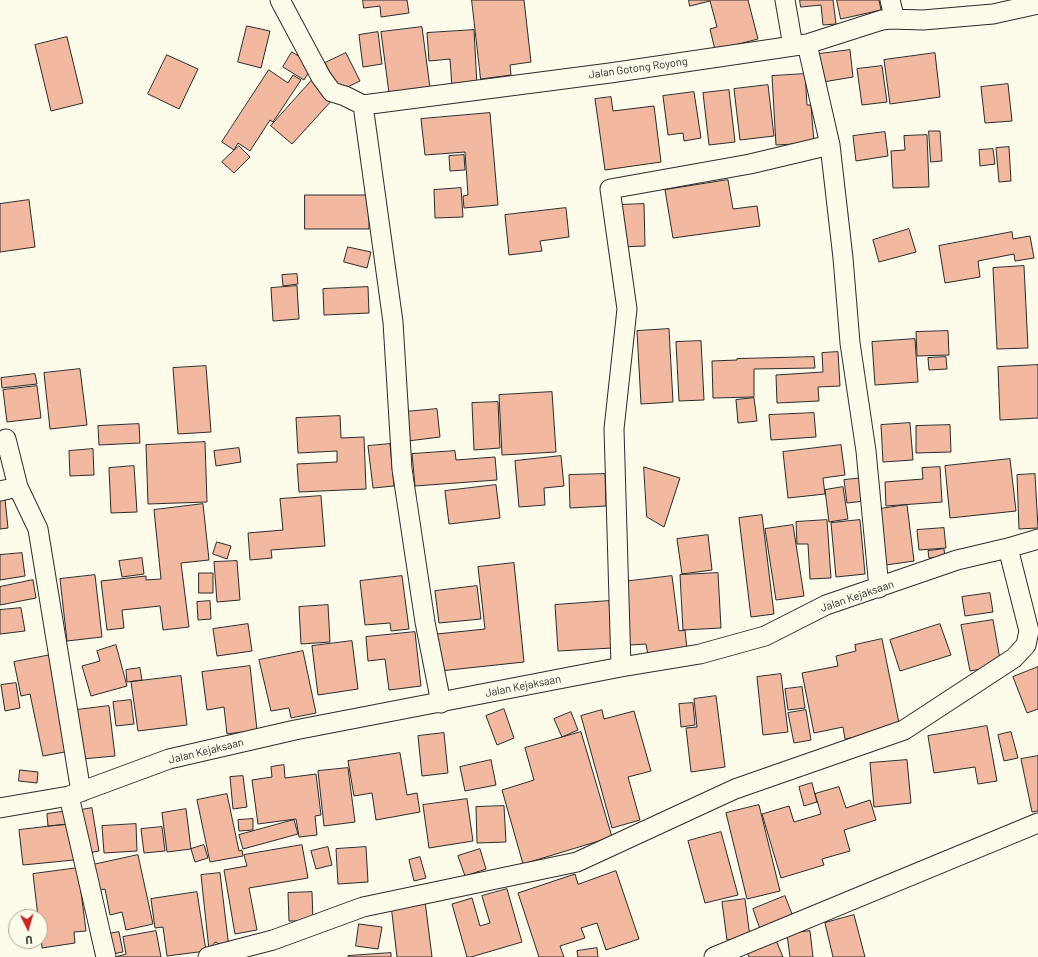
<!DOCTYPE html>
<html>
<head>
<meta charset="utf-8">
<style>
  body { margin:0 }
  #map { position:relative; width:1038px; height:957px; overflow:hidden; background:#fdfbea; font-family:Barlow,sans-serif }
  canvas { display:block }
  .north { position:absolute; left:8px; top:909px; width:40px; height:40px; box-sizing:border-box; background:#fdfbea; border:1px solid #a9a89e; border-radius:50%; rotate:175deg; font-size:11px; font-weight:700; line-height:16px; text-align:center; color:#2b2b2b }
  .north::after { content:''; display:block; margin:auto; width:14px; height:18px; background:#c62828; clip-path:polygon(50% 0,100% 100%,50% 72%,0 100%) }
</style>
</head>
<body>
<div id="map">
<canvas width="1038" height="957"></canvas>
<div class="north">U</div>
</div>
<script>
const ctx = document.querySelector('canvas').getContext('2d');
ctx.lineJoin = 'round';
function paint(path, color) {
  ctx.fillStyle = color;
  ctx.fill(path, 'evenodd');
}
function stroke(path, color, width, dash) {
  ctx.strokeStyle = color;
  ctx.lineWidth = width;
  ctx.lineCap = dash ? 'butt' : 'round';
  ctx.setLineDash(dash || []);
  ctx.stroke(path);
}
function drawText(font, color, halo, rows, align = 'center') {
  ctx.font = font + ' Barlow,sans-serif';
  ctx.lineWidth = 3;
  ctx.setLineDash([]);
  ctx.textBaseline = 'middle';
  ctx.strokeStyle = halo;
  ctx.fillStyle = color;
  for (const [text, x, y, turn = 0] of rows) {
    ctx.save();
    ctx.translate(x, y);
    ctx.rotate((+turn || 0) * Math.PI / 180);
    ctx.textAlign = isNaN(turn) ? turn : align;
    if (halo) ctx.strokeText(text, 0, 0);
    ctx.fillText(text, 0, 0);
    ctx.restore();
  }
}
const building = new Path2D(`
  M363 0H407L409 13 381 17 380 6 364 8Z
  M472 0H524L531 62 510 65 511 75 481 79Z
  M689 0H748L758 39 715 50 710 29 717 27 710 1 690 6Z
  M800 0H833L836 24 823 25 821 5 801 7Z
  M837 0H879L881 10 841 19Z
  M247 26 270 31 261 68 238 62Z
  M422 27 430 88 389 93 381 32Z
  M474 30 477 86 452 87 450 59 429 61 427 33Z
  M378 32 382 64 363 67 359 35Z
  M67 37 83 103 51 111 35 45Z
  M850 50 853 77 823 82 819 54Z
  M292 52 313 65 304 80 283 67Z
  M346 53 360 81 339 91 325 63Z
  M935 53 940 97 890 104 884 60Z
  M167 55 198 69 179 109 148 94Z
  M882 66 887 102 862 105 857 69Z
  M269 70 288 83 293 75 301 80 273 122 270 120 250 151 238 143 234 150 222 142Z
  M805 74 807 105H811L814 143 776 145 772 76Z
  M313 79 334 98 292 144 271 126Z
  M1008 84 1012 121 985 123 981 87Z
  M768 85 774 136 740 140 734 89Z
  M729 90 735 142 709 145 703 93Z
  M694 92 701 138 684 141 683 133 668 135 663 96Z
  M611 97 613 111 654 106 661 162 605 170 595 99Z
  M490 113 498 205 464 208 463 196 468 195 465 152 425 155 421 119Z
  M929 131H940L942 161 931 162Z
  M885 132 888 156 856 161 853 136Z
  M927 135 929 187 893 188 891 151 905 150 904 136Z
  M239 146 250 157 234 173 222 162Z
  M1009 147 1011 181 999 182 996 148Z
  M993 149 995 164 980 166 979 150Z
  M464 155 465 170 450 171 449 156Z
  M728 180 733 209 757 206 760 226 673 238 665 190Z
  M461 188 463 217 435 218 434 190Z
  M305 195H369V229H305Z
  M29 200 35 247 0 252V204Z
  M644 204 645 246 621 247 619 205Z
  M566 208 569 237 540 241 542 251 509 255 505 215Z
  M909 229 916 252 879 262 873 240Z
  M1012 232 1013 239 1030 236 1034 258 1015 261 1014 254 978 261 980 277 945 283 939 246Z
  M348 247 371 252 367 268 344 262Z
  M1024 266 1028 348 997 349 993 268Z
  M297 274 298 284 283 286 282 275Z
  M297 286 299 319 273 321 271 288Z
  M368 287 369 313 324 315 323 289Z
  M669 329 673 402 641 404 637 331Z
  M948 331 949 355 917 356 916 332Z
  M915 339 918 382 875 385 872 342Z
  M701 341 704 400 679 401 676 342Z
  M838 352 840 386 818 387 819 401 777 403 776 375 823 372 822 353Z
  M814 357 815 368 754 369V397L713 398 712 361 737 360V359Z
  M946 357 947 369 929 370 928 358Z
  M1038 365V418L1000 420 998 367Z
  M206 366 211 432 178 434 173 368Z
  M80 369 87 425 50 429 44 373Z
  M35 374 37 384 2 388 1 378Z
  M37 386 41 418 7 422 3 390Z
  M552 392 556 452 502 455 499 395Z
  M754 398 757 421 738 423 736 400Z
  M498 402 500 448 474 450 472 403Z
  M437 409 440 437 408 441 404 412Z
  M814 413 816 437 771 440 769 415Z
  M340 416 341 438 364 437 366 489 299 492 297 464 337 462V451L298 453 296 418Z
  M910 423 913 460 883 462 881 425Z
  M139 424 140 443 99 445 98 426Z
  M950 425 951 452 916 453V426Z
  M205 442 207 502 148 504 146 445Z
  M390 444 394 486 373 488 368 446Z
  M841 445 845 475 823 478 825 494 788 498 783 452Z
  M239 448 241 462 216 466 214 451Z
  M93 449 94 475 70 476 69 451Z
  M455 451 456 460 495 457 497 480 415 486 412 454Z
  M561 456 564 486 544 488 545 505 519 507 515 461Z
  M1010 459 1016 511 950 518 945 466Z
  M134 466 137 512 111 513 109 468Z
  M644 467 680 478 664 527 647 517Z
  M940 467 942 502 886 506 885 482 923 479 922 468Z
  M605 474 606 506 570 508 569 475Z
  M1035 474 1038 528 1019 529 1017 475Z
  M863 478 865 501 847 503 844 480Z
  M496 485 500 518 449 524 445 491Z
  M843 487 848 519 829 522 825 490Z
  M321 496 325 546 271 550 272 558 250 560 248 533 283 530 280 499Z
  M5 499 8 528 0 529V500Z
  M203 504 209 560 181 563 189 627 163 630 160 606 122 610 124 628 107 630 101 581 146 576V580L161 579 154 510Z
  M907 505 914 561 886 565 879 509Z
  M762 515 774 614 751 617 739 518Z
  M827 520 831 578 810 579 808 544H797L796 522Z
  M860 520 865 574 836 577 831 523Z
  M793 525 804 596 776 600 765 529Z
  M944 528 946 548 919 550 917 530Z
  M708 535 712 570 682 574 677 539Z
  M217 542 231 546 227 559 213 554Z
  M944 549 945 557 929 558 928 551Z
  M22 553 25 576 0 580V555Z
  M142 558 144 574 122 577 119 561Z
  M237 561 240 600 217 602 214 562Z
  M514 563 524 662 440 671 437 634 485 629 478 567Z
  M199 573H213V593H199Z
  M718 573 721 628 683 630 680 575Z
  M95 575 102 637 67 641 60 579Z
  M402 576 409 629 391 631 390 623 365 625 360 581Z
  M672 576 679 631 685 630 687 649 648 655 646 644 630 645 622 582Z
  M33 580 36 598 0 605V587Z
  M477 586 481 619 439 623 435 591Z
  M990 593 993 612 965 616 962 597Z
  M210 601 211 619 198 620 197 602Z
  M609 601 612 648 558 651 555 605Z
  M328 605 330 642 301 644 299 607Z
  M21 608 25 631 0 634V610Z
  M993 620 1001 665 970 671 961 625Z
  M248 624 252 651 217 656 213 629Z
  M940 624 951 655 900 671 890 640Z
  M415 632 421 686 389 690 385 659 368 661 366 637Z
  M882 639 900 728 845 739 843 727 814 733 802 673 838 666 836 656 856 651 855 645Z
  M352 641 358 689 318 695 312 646Z
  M116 645 127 686 91 696 82 666 100 661 97 651Z
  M303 651 316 713 291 718 289 708 271 711 259 660Z
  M51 655 70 751 43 756 30 694 21 696 14 662Z
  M250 666 257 730 227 734 224 707 207 710 202 672Z
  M1038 667V709L1027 713 1013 677Z
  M140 668 142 680 127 682 126 670Z
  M781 674 788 732 763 735 757 677Z
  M181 676 187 725 138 731 131 682Z
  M16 683 20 708 5 711 1 685Z
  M802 687 805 708 788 710 785 689Z
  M716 696 725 767 691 772 686 728 697 727 694 699Z
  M131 700 134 724 116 726 113 702Z
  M693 703 695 725 681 727 679 704Z
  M109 706 115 756 82 759 76 710Z
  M504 709 514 738 497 745 486 716Z
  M602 710 604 719 634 711 651 771 628 777 640 820 612 828 581 716Z
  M806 710 811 740 794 743 788 713Z
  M571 712 578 730 562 737 554 719Z
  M987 726 997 781 978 784 975 767 934 773 928 736Z
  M581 732 612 837 523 864 502 790 534 780 525 748Z
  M1011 732 1018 758 1004 761 998 735Z
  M444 733 448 773 422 776 418 736Z
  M400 753 407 795 417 793 420 812 376 820 372 793 354 796 348 761Z
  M1038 756V811L1032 812 1021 759Z
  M491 760 496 785 465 791 460 767Z
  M907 760 911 803 874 807 870 763Z
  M284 765 285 778 316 774 321 815 315 816 317 835 299 837 296 819 258 824 252 780 272 777 271 767Z
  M348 768 355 822 324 826 318 771Z
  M20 770 38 772 37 783 19 781Z
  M243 776 247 807 233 809 230 777Z
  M812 783 817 802 804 806 799 787Z
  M839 787 846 808 870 800 876 820 844 830 850 851 822 859 824 865 781 878 762 814 789 806 794 822 821 814 815 794Z
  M227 794 239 851 242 850 243 856 210 862 197 800Z
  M467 799 473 841 429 848 423 805Z
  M759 805 780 891 747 899 726 813Z
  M504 806 506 842 477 843 476 807Z
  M92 808 99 851 88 853 81 810Z
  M186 809 191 849 167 852 162 813Z
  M68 811 70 824 48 826 47 814Z
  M253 819V830L239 831 238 820Z
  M294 820 298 834 243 849 239 835Z
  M71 824 74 860 23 865 19 830Z
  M136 824 137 851 104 853 102 826Z
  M162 827 165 851 144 853 141 829Z
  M721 832 738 895 705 903 688 841Z
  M204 845 208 858 195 862 191 849Z
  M302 845 308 878 249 888 257 930 235 934 224 870 247 866 244 855Z
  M328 847 332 865 316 869 311 851Z
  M366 847 368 882 338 884 336 849Z
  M480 849 486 869 465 876 458 856Z
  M138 855 153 924 126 930 122 912 110 915 105 889 94 891 88 866Z
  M420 857 426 878 414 881 409 860Z
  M78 868 86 931 74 932 75 943 42 948 40 917H38L33 874Z
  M616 871 639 939 606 950 597 923 581 928 585 938 560 946 564 957H539L518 893 575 874 578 884Z
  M220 873 229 948 215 942 209 950 201 875Z
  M507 889 522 942 471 957H467L452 904 472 898 480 926 490 923 482 896Z
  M197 892 206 951 167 956 163 927 155 928 151 899Z
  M312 892 313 921H289L288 893Z
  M785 896 794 919 761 932 753 909Z
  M745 899 750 937 727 940 722 902Z
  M425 901 432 957H397L391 905Z
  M854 915 865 957H833L825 923Z
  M359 924 382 927 378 949 356 946Z
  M156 931 161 957H115L126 954 123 937Z
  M810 931 813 957H790L787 934Z
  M119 932 123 952 107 955 102 935Z
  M775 938 783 957H749L746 949Z
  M597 948 598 957H578L577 951Z
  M391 953V957H348V956Z`);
const street = new Path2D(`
  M280 0 321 77 332 92 345 96 363 105 393 322 402 469 425 622 441 703
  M785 0 793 46
  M890 19 923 20 993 14 1038 4
  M807 44 830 145 843 258 850 343 866 451 879 588
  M363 105 610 73 807 44 882 20 890 19 893 12 890 0
  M6 439 18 487 38 529 81 792
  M0 491 18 487
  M621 667 614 429 627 309 610 189 750 164 830 145
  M69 796 106 957
  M0 808 69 796 169 759 295 730 621 667 700 654 765 636 826 605 957 560 1008 548 1038 539
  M208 957 273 940 363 907 577 862 735 789 904 730 1014 658 1026 645 1029 631 1008 548
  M714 957 1038 823`);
const streetNames = [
  ["Jalan Gotong Royong",638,68,-8],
  ["Jalan Kejaksaan",857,596,-19],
  ["Jalan Kejaksaan",523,686,-11],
  ["Jalan Kejaksaan",206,751,-14]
];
paint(building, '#f2b8a0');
stroke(building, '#2b2b2b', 1);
stroke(street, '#2b2b2b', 21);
stroke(street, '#fdfbea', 19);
drawText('11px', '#2b2b2b', '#fdfbea', streetNames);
</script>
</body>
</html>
